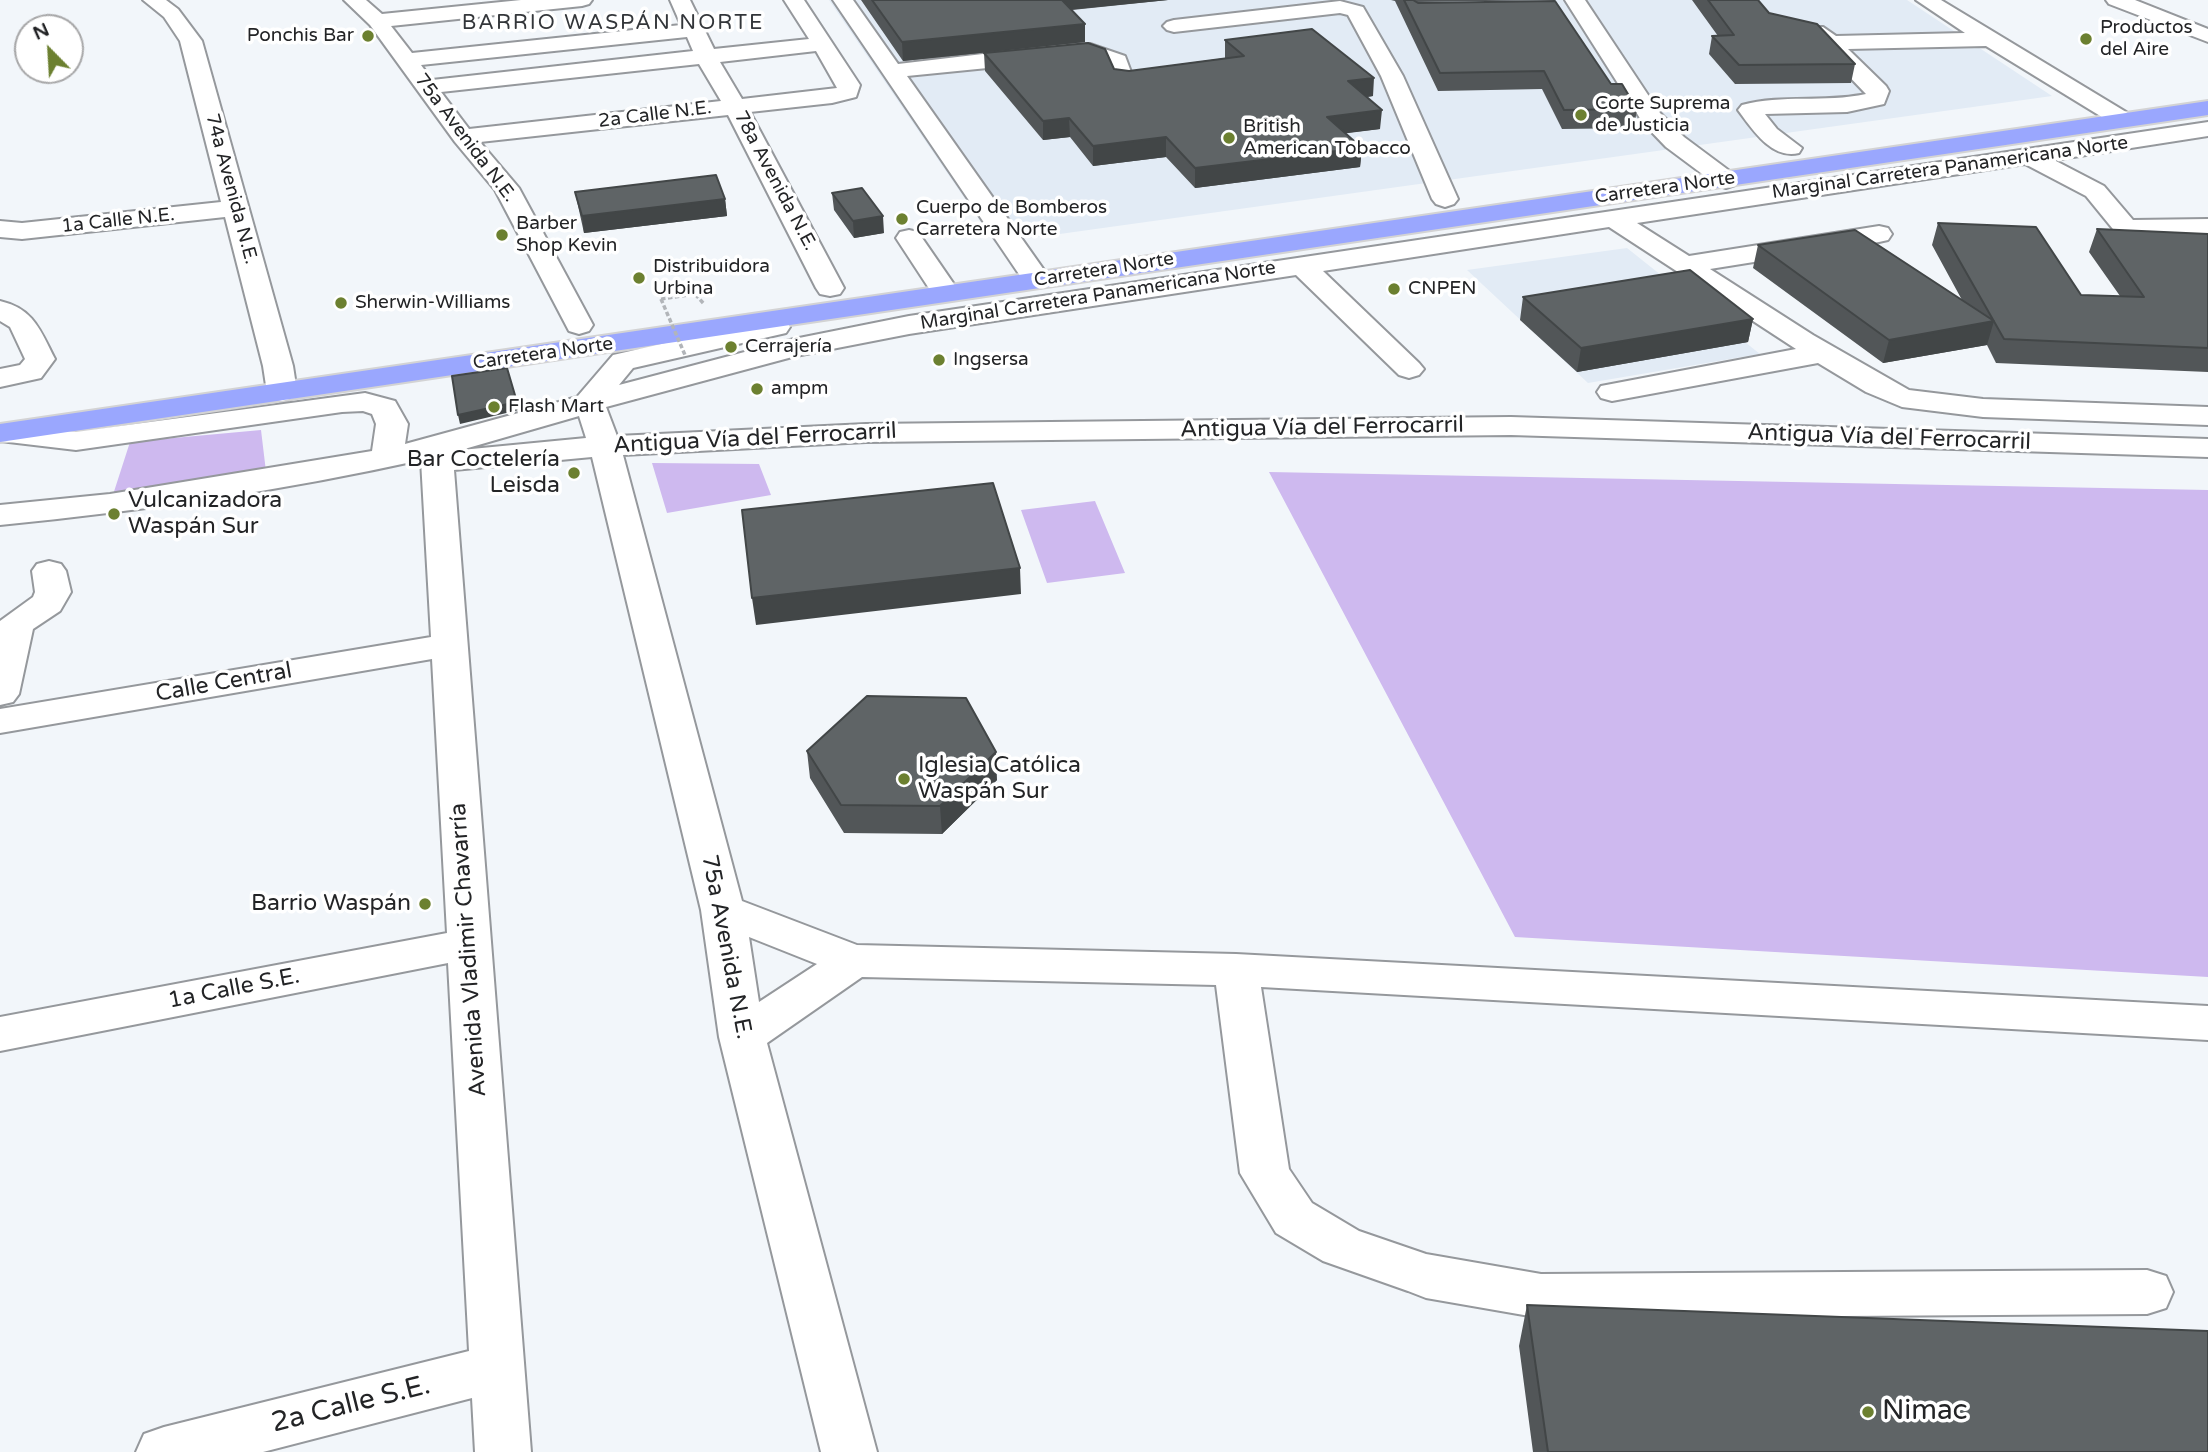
<!DOCTYPE html>
<html>
<head>
<meta charset="utf-8">
<style>
  body { margin:0 }
  #map { position:relative; width:2208px; height:1452px; overflow:hidden; background:#f2f6fa; font-family:"Varela Round",sans-serif }
  canvas { display:block }
  .north { position:absolute; left:14px; top:14px; width:70px; height:70px; box-sizing:border-box; background:#fff; border:2px solid #a7a7a8; border-radius:50%; rotate:336deg; font-size:19px; font-weight:700; line-height:28px; text-align:center; color:#232426 }
  .north::after { content:''; display:block; margin:auto; width:24px; height:32px; background:#6c8030; clip-path:polygon(50% 0,100% 100%,50% 72%,0 100%) }
</style>
</head>
<body>
<div id="map">
<canvas width="2208" height="1452"></canvas>
<div class="north">N</div>
</div>
<script>
const ctx = document.querySelector('canvas').getContext('2d');
ctx.lineJoin = 'round';
function paint(path, color) {
  ctx.fillStyle = color;
  ctx.fill(path, 'evenodd');
}
function stroke(path, color, width, dash) {
  ctx.strokeStyle = color;
  ctx.lineWidth = width;
  ctx.lineCap = dash ? 'butt' : 'round';
  ctx.setLineDash(dash || []);
  ctx.stroke(path);
}
function drawText(font, color, halo, rows, align = 'center') {
  ctx.font = font + ' "Varela Round",sans-serif';
  ctx.lineWidth = 7;
  ctx.setLineDash([]);
  ctx.textBaseline = 'middle';
  ctx.strokeStyle = halo;
  ctx.fillStyle = color;
  for (const [text, x, y, turn = 0] of rows) {
    ctx.save();
    ctx.translate(x, y);
    ctx.rotate((+turn || 0) * Math.PI / 180);
    ctx.textAlign = isNaN(turn) ? turn : align;
    if (halo) ctx.strokeText(text, 0, 0);
    ctx.fillText(text, 0, 0);
    ctx.restore();
  }
}
const built = new Path2D(`
  M829 0H1907L2052 96 995 243Z
  M1627 248 1760 354 1588 383 1467 270Z`);
const green = new Path2D(`
  M261 430 267 480 110 504 130 442Z
  M652 463 759 464 771 495 667 513Z
  M1269 472 2208 490V977L1515 937Z
  M1095 501 1125 573 1047 583 1021 510Z`);
const path = new Path2D(`
  M661 299 695 294 704 304`);
const minor = new Path2D(`
  M143 0H166L178 9 202 41 293 366 297 392 293 398 282 401 271 398 267 392 263 366 225 217 22 239 0 237V221L22 223 221 202 180 41 164 17Z
  M344 0H366L382 14 521 0H592L589 4 582 6 391 26 412 53 681 25 670 0H690L714 49 809 39 784 0H804L860 85 856 97 832 103 750 112 844 288 840 294 830 296 820 294 816 288 728 115 480 142 519 188 593 325 589 331 579 334 569 331 495 190 455 142 370 25ZM687 37 693 51 432 80 421 65ZM816 51 837 88 742 99 720 62ZM699 64 721 101 469 129 441 92Z
  M833 0H853L898 64 1059 45 1090 44 1125 56 1134 80 1131 85H1115L1107 65 1088 58 907 76 1051 280 1047 286 1037 288 1027 286Z
  M1565 0H1585L1660 113 1684 137 1735 175 1739 180 1735 185 1726 188 1717 185 1666 147 1643 123Z
  M1916 0H1941L2131 115 2135 120 2131 125H2115L1986 46 1848 49 1886 86 1889 91 1884 104 1847 112 1765 114 1777 129 1802 148 1799 153C1772 160 1752 129 1738 110L1742 105C1782 94 1825 103 1866 94L1814 40 1804 32 1807 27H1823L1836 36 1965 33Z
  M2106 0H2135L2208 29V42L2109 4Z
  M1340 1 1363 7 1403 76 1458 199 1454 204 1445 207 1436 204 1432 199 1381 76 1348 15 1340 13 1174 32 1167 30 1163 26 1167 22 1174 20Z
  M2208 122V136L2054 160 2104 186 2133 220 2208 219V235L2126 236 2117 234 2086 196 2025 164 1637 223 1689 256 1879 226 1888 228 1892 234 1888 240 1879 242 1710 269 1813 335 1909 390 1983 399 2208 407V425L1983 417 1902 407 1866 392 1818 363 1612 401 1601 398 1597 392 1601 386 1796 349 1609 227 1323 271 1419 363 1424 369 1419 375 1409 378 1399 375 1296 275 909 334 796 356 606 407 617 436 866 424 1511 417 2208 439V457L1511 435 866 442 623 455 742 901 857 945 1236 954 2208 1006V1040L1261 987 1289 1169 1312 1203 1359 1231 1426 1254 1541 1274 2147 1270 2166 1276 2173 1292 2166 1308 2147 1314 1541 1318 1426 1298 1408 1291 1323 1261 1276 1233 1240 1173 1216 985 862 977 767 1043 877 1452H821L719 1037 701 910 592 457 454 470 531 1452H475L472 1398 263 1452H136L144 1434 164 1427 469 1351 448 963 0 1051V1017L447 933 432 659 0 733V709L431 637 421 460C282 491 141 511 0 525V505L110 494 372 451 376 424 372 414 363 411 342 412 76 450 0 441V425L76 432 365 393 395 401 408 424 405 444 577 397 613 355 776 318 786 321 790 327 786 333 633 368 619 385 794 339 909 316ZM579 416 586 438 461 450ZM749 937 817 964 759 1002Z
  M909 230 918 232 960 293 956 299 946 301 936 299 932 293 896 238 900 232Z
  M0 301C34 309 40 330 55 359L41 378 0 387V369L20 365 25 359 10 327 0 321Z
  M49 561 61 564 66 571 71 592 60 611 33 629 19 694 13 702 0 705V621L33 597 35 592 32 571 37 564Z`);
const highway = new Path2D(`
  M2208 101V115L0 442V424Z`);
const pathBridge = new Path2D(`
  M661 299 685 355`);
const wall = new Path2D(`
  M861 0H1168L1072 10 1085 42 903 61Z
  M1391 0H1554L1417 2 1611 84 1637 109 1634 128 1562 129 1542 89 1438 91 1395 1Z
  M1692 0H1758L1769 13 1855 64 1851 83 1735 84 1709 54 1712 36H1718Z
  M1225 40 1373 96 1367 97 1380 129 1345 133 1362 148 1360 167 1195 188 1166 157 1093 166 1070 137 1043 140 985 71 984 53 1129 71 1225 58Z
  M575 192 725 199 727 216 584 233Z
  M832 193 884 233 854 238 834 210Z
  M1938 223 2081 295 2120 296 2089 252 2097 229 2208 234V372L1996 363 1987 345 1883 363 1753 268 1758 245 1962 300 1932 245Z
  M1523 297 1753 319 1748 342 1577 372 1520 320Z
  M807 751 997 780 942 834 844 833 810 778Z
  M1527 1305 2208 1452H1533L1519 1346Z`);
const shadedWall = new Path2D(`
  M1057 0H1168L1057 11Z
  M1085 24V42L903 61 902 42Z
  M1374 78 1373 96 1347 100 1348 81Z
  M1382 110 1380 129 1325 136 1327 117Z
  M1069 118 1070 137 1043 140V121Z
  M1166 137V157L1093 166V146Z
  M1362 148 1360 167 1195 188V168Z
  M725 199 727 216 584 233 582 216Z
  M883 216 884 233 854 238 853 221Z
  M1753 319 1748 342 1577 372 1581 348Z
  M1994 321 1987 345 1883 363 1889 340Z
  M517 402 519 410 460 424 458 415Z
  M1020 568 1021 594 756 625 752 598Z
  M996 752 997 780 942 834 940 806Z`);
const building = new Path2D(`
  M872 0H1062L1085 24 902 42Z
  M1404 0H1413L1418 3 1555 1 1611 84H1622L1637 109 1564 110 1544 71 1440 73Z
  M1708 0H1758L1769 13 1817 24 1855 64 1739 65 1712 36 1734 35Z
  M1312 29 1374 78 1348 81 1382 110 1327 117 1362 148 1195 168 1166 137 1093 146 1069 118 1043 121 984 53 1088 43 1105 49 1114 69 1129 71 1244 56 1225 40Z
  M716 175 725 199 582 216 575 192Z
  M862 188 883 216 853 221 832 193Z
  M1938 223 2036 227 2081 295 2144 297 2097 229 2208 234V348L2004 339Z
  M1855 230 1994 321 1889 340 1758 245Z
  M1690 270 1753 319 1581 348 1523 297Z
  M507 368 517 402 458 415 452 376Z
  M993 483 1020 568 752 598 742 510Z
  M867 696 966 698 996 752 940 806 841 805 807 751Z
  M1527 1305 2208 1331V1452H1548Z`);
const markers = [
  [368,36,7,"#6c8030"],
  [2086,39,7,"#6c8030"],
  [1581,115,7,"#6c8030"],
  [1229,138,7,"#6c8030"],
  [902,219,7,"#6c8030"],
  [502,235,7,"#6c8030"],
  [639,278,7,"#6c8030"],
  [1394,289,7,"#6c8030"],
  [341,303,7,"#6c8030"],
  [731,347,7,"#6c8030"],
  [939,360,7,"#6c8030"],
  [757,389,7,"#6c8030"],
  [494,407,7,"#6c8030"],
  [574,473,7,"#6c8030"],
  [114,514,7,"#6c8030"],
  [904,779,7,"#6c8030"],
  [425,904,7,"#6c8030"],
  [1868,1412,7,"#6c8030"]
];
const farPoinames = [
  ["Productos",2100,28],
  ["del Aire",2100,50],
  ["Ponchis Bar",354,36,"right"],
  ["Corte Suprema",1595,104],
  ["de Justicia",1595,126],
  ["British",1243,127],
  ["American Tobacco",1243,149],
  ["Cuerpo de Bomberos",916,208],
  ["Carretera Norte",916,230],
  ["Barber",516,224],
  ["Shop Kevin",516,246],
  ["Distribuidora",653,267],
  ["Urbina",653,289],
  ["CNPEN",1408,289],
  ["Sherwin-Williams",355,303],
  ["Cerrajería",745,347],
  ["Ingsersa",953,360],
  ["ampm",771,389],
  ["Flash Mart",508,407]
];
const farStreetnames = [
  ["2a Calle N.E.",655,115,-7],
  ["75a Avenida N.E.",465,138,53],
  ["Marginal Carretera Panamericana Norte",1950,168,-8],
  ["78a Avenida N.E.",775,181,62],
  ["Carretera Norte",1665,188,-8],
  ["74a Avenida N.E.",231,189,75],
  ["1a Calle N.E.",118,221,-6],
  ["Carretera Norte",1104,270,-9],
  ["Marginal Carretera Panamericana Norte",1098,296,-9],
  ["Carretera Norte",543,354,-8]
];
const farNeighbourhoodnames = [
  ["BARRIO WASPÁN NORTE",613,23]
];
const streetNames = [
  ["Antigua Vía del Ferrocarril",1322,428,-1],
  ["Antigua Vía del Ferrocarril",1889,438,2],
  ["Antigua Vía del Ferrocarril",755,439,-3],
  ["Calle Central",224,683,-10],
  ["75a Avenida N.E.",726,947,79],
  ["Avenida Vladimir Chavarría",469,950,-94],
  ["1a Calle S.E.",234,989,-11]
];
const poiNames = [
  ["Bar Coctelería",560,460],
  ["Leisda",560,486],
  ["Vulcanizadora",128,501,"left"],
  ["Waspán Sur",128,527,"left"],
  ["Iglesia Católica",918,766,"left"],
  ["Waspán Sur",918,792,"left"],
  ["Barrio Waspán",411,904]
];
const nearStreetnames = [
  ["2a Calle S.E.",351,1405,-14]
];
const nearPoinames = [
  ["Nimac",1882,1412]
];
paint(built, '#e2ebf5');
paint(green, '#ceb9ef');
stroke(minor, '#95989c', 4);
stroke(highway, '#d3d3d4', 4);
stroke(path, '#b2b5b9', 3.5, [4.5, 2.5]);
paint(minor, '#fff');
paint(highway, '#9aa7fe');
stroke(pathBridge, '#b2b5b9', 3.5, [4.5, 2.5]);
paint(wall, '#525658');
paint(shadedWall, '#424647');
paint(building, '#5f6466');
stroke(building, '#424647', 2);
for (const [x, y, r, color] of markers) {
  const dot = new Path2D();
  dot.arc(x, y, r, 0, 2 * Math.PI);
  ctx.fillStyle = color;
  ctx.fill(dot);
  stroke(dot, '#fff', 2.5);
}
drawText('19px', '#232426', '#fff', farPoinames, 'left');
drawText('19px', '#232426', '#fff', farStreetnames);
ctx.letterSpacing = '2px';
drawText('21px', '#33363a', '#fff', farNeighbourhoodnames);
ctx.letterSpacing = '0px';
drawText('23px', '#232426', '#fff', streetNames);
drawText('23px', '#232426', '#fff', poiNames, 'right');
drawText('28px', '#232426', '#fff', nearStreetnames);
drawText('28px', '#232426', '#fff', nearPoinames, 'left');
</script>
</body>
</html>
